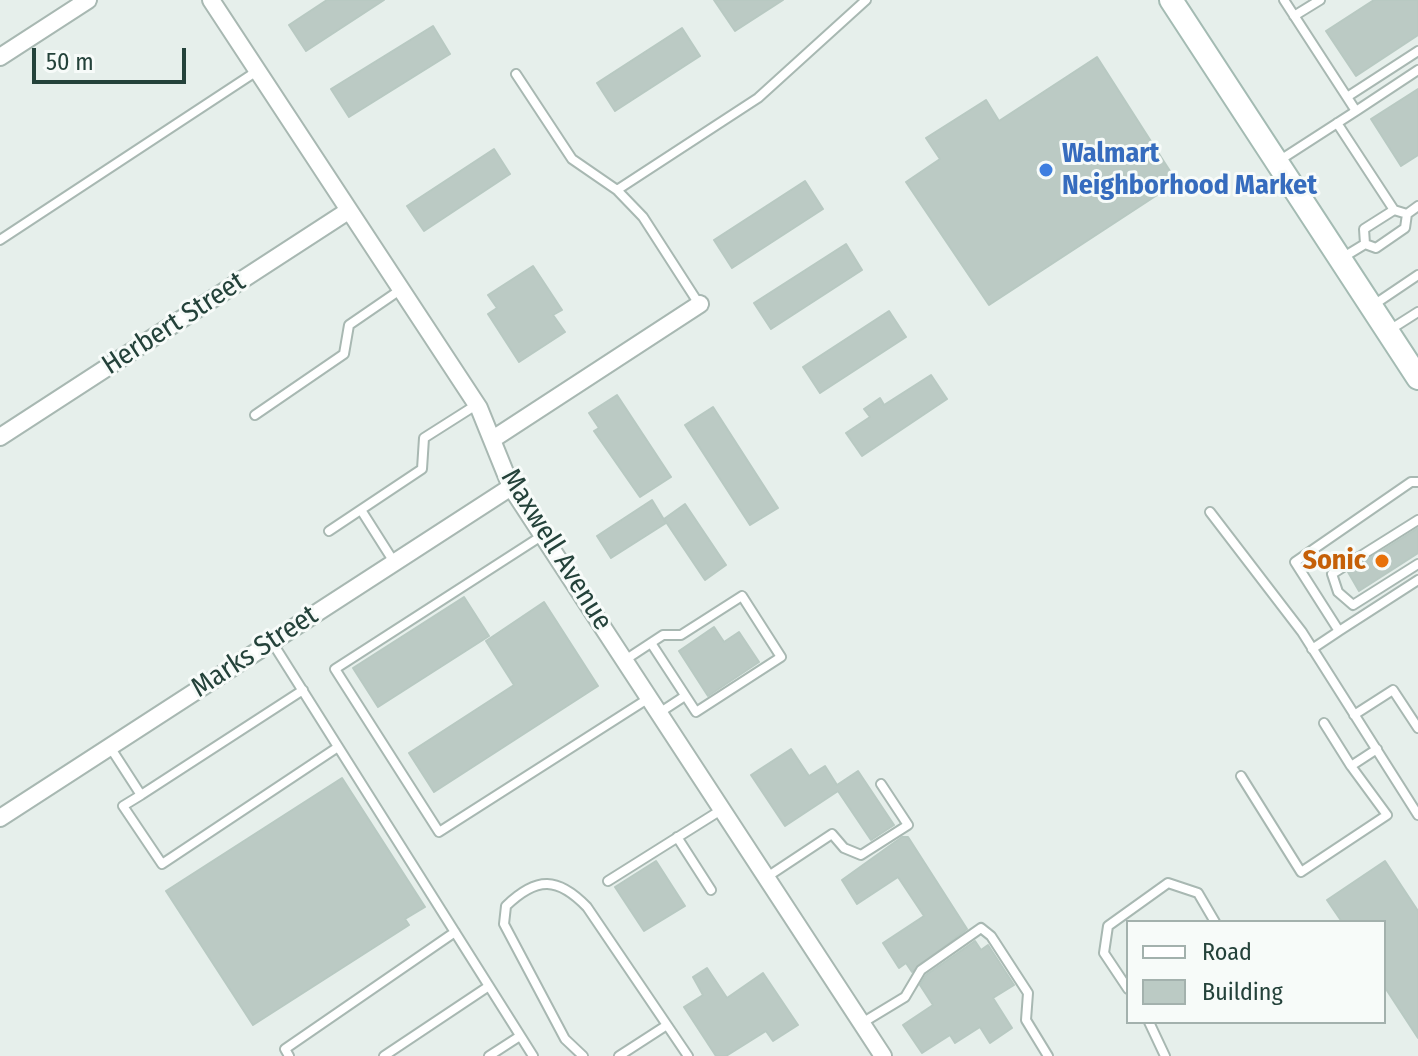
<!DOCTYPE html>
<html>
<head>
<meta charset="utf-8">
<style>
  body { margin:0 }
  #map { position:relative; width:1418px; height:1056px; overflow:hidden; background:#e6efeb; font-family:"Fira Sans Condensed",sans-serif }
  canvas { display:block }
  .legend { position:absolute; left:1126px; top:920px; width:260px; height:104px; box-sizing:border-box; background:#f7fbf9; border:2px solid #a3b1ad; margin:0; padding:10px 14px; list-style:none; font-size:24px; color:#24423a }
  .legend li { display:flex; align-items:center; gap:16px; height:40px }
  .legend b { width:40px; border:2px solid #a3b1ad }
  .scale { position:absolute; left:32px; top:48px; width:154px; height:36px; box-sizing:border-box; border:4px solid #24423a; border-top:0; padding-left:10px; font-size:24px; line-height:28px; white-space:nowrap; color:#24423a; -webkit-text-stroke:6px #f7fbf9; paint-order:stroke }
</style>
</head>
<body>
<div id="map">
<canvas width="1418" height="1056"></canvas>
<ul class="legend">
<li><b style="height:10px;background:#fff"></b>Road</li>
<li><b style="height:22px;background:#bbcac4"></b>Building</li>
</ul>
<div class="scale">50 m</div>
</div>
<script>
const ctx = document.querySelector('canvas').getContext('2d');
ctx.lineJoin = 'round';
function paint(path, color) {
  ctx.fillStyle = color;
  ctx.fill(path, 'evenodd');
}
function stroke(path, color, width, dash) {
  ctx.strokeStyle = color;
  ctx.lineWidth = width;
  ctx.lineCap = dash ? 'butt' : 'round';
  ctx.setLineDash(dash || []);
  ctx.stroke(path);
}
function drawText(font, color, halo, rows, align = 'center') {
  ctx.font = font + ' "Fira Sans Condensed",sans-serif';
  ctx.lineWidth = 6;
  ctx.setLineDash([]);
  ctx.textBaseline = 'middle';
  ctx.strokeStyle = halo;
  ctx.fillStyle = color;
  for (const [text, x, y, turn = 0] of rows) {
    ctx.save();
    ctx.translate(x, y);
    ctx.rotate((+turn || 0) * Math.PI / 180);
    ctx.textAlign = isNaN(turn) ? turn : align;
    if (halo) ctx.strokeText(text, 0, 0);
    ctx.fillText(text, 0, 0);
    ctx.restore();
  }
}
const building = new Path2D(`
  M327 0H384L306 51 289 25Z
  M714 0H783L735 31Z
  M1374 0H1418V35L1356 76 1326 31Z
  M433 26 450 54 349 117 331 89Z
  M682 28 700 56 615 111 597 83Z
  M1097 57 1177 182 989 305 906 182 940 159 926 138 986 100 999 121Z
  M1418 89V155L1401 166 1371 119Z
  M494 149 510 174 424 231 407 206Z
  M805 181 823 209 732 268 714 240Z
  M846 244 862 270 771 329 754 303Z
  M533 266 562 310 553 315 565 332 519 362 488 314 497 308 488 295Z
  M889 311 906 337 820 393 803 367Z
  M931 375 947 399 862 456 846 433 870 417 864 409 880 398 884 405Z
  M617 395 671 477 640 497 594 431 599 428 589 413Z
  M713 407 778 508 750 525 685 425Z
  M652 500 666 523 611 558 597 536Z
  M685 504 726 565 705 580 664 519Z
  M1418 528V553L1359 591 1348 572Z
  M464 597 489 636 378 707 353 668Z
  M544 602 598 686 434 792 409 753 514 685 486 641Z
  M714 627 724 642 739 632 759 662 708 696 679 651Z
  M791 749 809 776 825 766 837 785 858 771 894 825 871 840 838 791 785 826 751 775Z
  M342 778 425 907 405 919 409 925 253 1025 166 891Z
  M902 837H908L967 929 912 972 906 963 899 968 883 943 924 916 898 877 857 904 842 880Z
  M656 861 685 906 644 931 615 887Z
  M1385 861 1418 911V1038L1384 986V922H1342L1327 900Z
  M975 941 981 950 988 945 1014 985 993 998 1012 1028 990 1043 980 1027 955 1043 950 1035 922 1053 903 1025 933 1005 920 985 926 975Z
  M707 968 727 998 763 973 798 1025 773 1041 766 1031 726 1056H716L684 1007 703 995 693 977Z`);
const lane = new Path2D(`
  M1294 16 1320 0
  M516 74 572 159 617 190 643 217 699 304
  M1347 97 1418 51
  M1356 111 1418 70
  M1337 123 1394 210
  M1277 162 1356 111 1284 0
  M617 190 758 98 866 0
  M1407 214 1418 206
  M0 240 257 71
  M1365 244 1364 229 1394 210 1407 214
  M1365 244 1376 248 1405 228 1407 214
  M1342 258 1365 244
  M1372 306 1418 275
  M1388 331 1418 312
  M255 415 344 354 349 325 400 290
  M1418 482H1411L1295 562 1339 631 1418 580
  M361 510 394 562
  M1210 512 1302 632 1418 815
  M1418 520 1332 574 1338 592 1353 605 1418 564
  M329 531 422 469 424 438 476 405
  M543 535 335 669 439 832 649 698
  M272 642 533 1056
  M1312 649 1339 631
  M625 660 663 635H681L742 596 781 657 696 712 651 643
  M659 713 685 696
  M1354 715 1393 690 1418 728
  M1324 723 1351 766 1377 749
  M110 747 141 795 303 690
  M1241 776 1301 872 1387 815 1351 766
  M141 795 123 806 162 864 338 747
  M677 837 711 890
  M767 877 832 834 844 848 861 855 908 825 881 784
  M608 881 721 810
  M1128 989 1104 953 1108 926 1168 883 1198 893 1215 922
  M1149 1022 1165 1056
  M862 1023 905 997 921 970 981 928 991 936 1028 993 1026 1020 1048 1056
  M289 1056 285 1049 455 932
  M384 1056 489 986
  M489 1056 520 1036
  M583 1056 565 1039 504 924 506 906C537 876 558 877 587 907L688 1056
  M619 1056 667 1025`);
const street = new Path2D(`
  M211 0 479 408 511 487 883 1056
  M0 57 88 0
  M0 437 348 211
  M493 439 700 304
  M0 818 511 487`);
const secondary = new Path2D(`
  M1171 0 1418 378`);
const markers = [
  [1046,170,8,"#3f7fe0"],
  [1382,561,8,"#e8710a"]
];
const shopNames = [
  ["Walmart",1062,154],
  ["Neighborhood Market",1062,186]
];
const streetNames = [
  ["Herbert Street",174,324,-33],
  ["Maxwell Avenue",556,550,58],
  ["Marks Street",255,652,-33]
];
const foodNames = [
  ["Sonic",1366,561]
];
paint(building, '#bbcac4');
stroke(building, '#b8c9c2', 2);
stroke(lane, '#a8b8b2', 12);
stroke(street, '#a8b8b2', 20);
stroke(secondary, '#a4bbb3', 26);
stroke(lane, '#fff', 8);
stroke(street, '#fff', 16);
stroke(secondary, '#fff', 22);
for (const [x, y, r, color] of markers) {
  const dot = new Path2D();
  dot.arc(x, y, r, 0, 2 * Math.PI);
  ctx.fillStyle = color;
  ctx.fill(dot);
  stroke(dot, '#f7fbf9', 3);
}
drawText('bold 28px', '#366cbe', '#f7fbf9', shopNames, 'left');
drawText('28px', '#24423a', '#f7fbf9', streetNames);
drawText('bold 28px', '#c56008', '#f7fbf9', foodNames, 'right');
</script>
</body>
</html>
